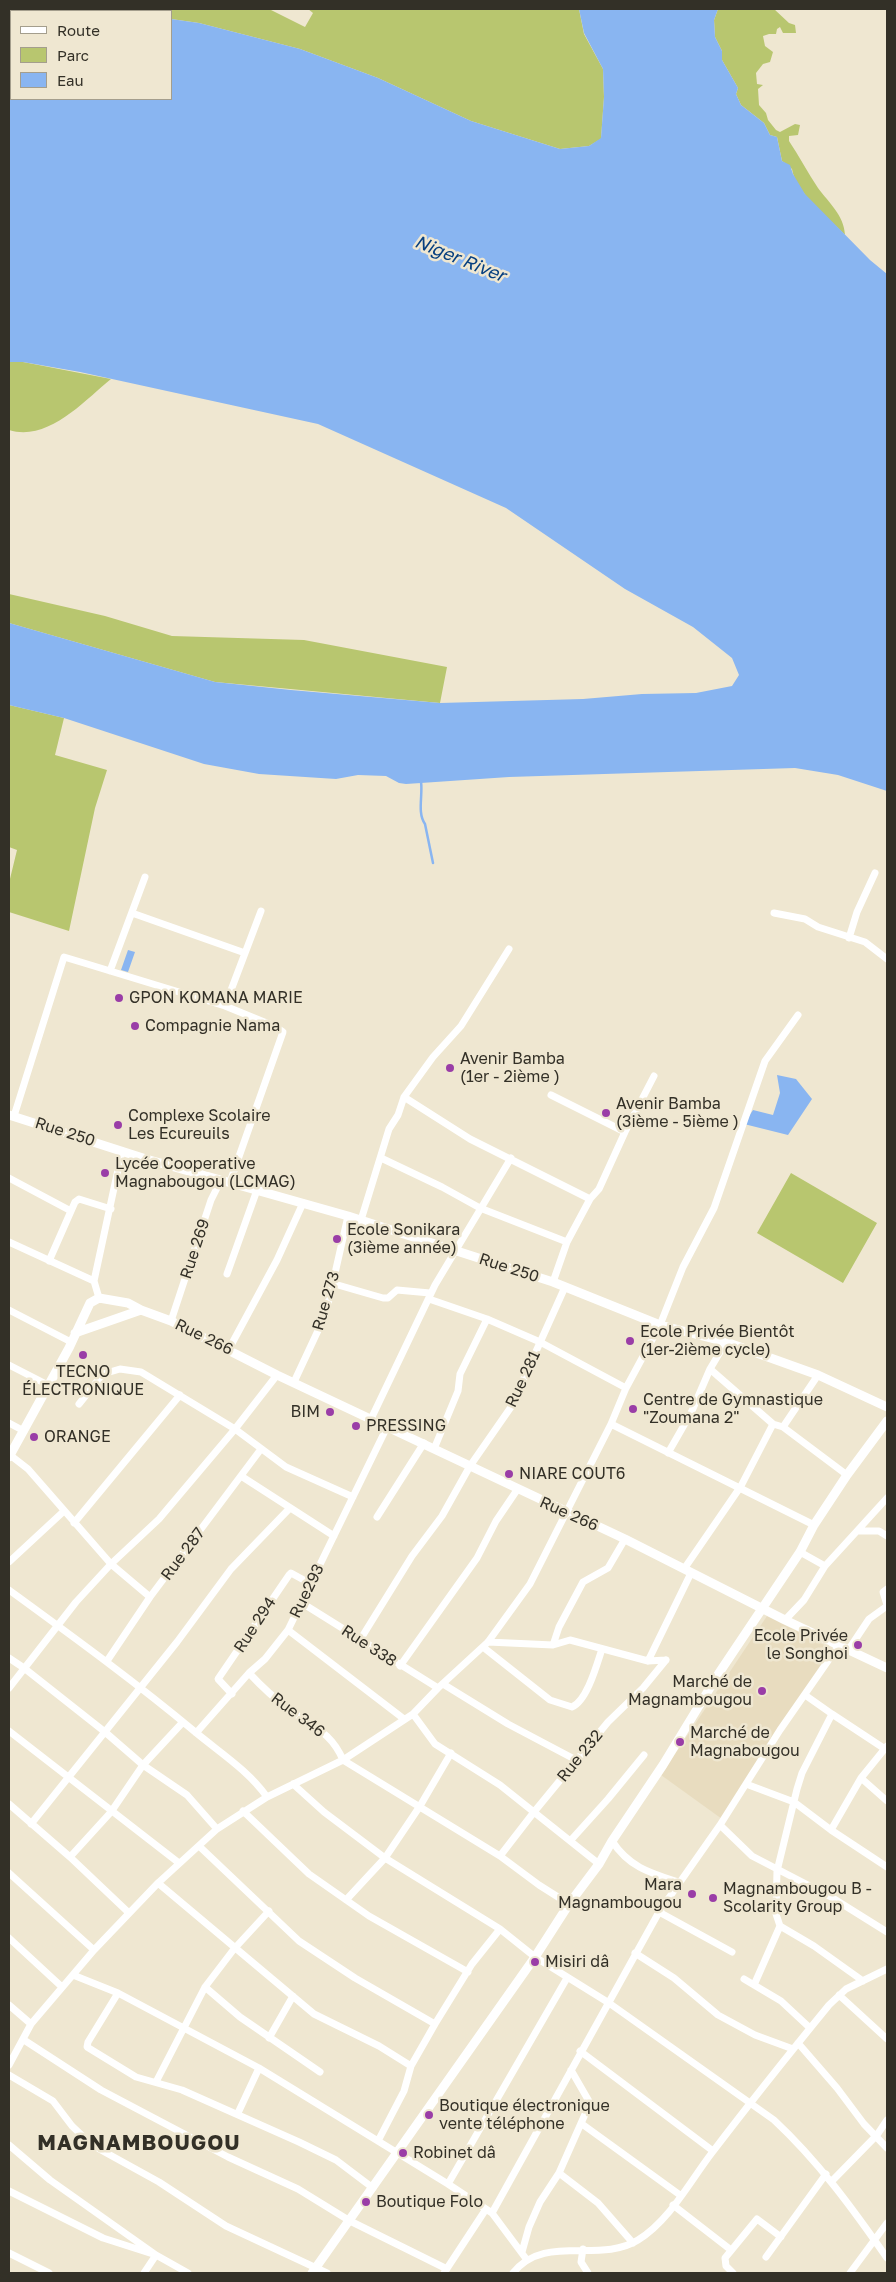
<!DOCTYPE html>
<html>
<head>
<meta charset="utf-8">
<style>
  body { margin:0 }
  #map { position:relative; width:896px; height:2282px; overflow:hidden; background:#efe7d1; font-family:"Golos Text",sans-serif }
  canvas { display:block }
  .frame { position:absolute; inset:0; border:10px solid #333027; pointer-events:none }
  .legend { position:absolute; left:10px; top:10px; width:162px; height:90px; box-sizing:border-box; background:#efe7d1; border:1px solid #a49e8d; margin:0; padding:6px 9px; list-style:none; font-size:15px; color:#333027 }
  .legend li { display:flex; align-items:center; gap:10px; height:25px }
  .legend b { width:25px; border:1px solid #a49e8d }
</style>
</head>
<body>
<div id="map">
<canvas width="896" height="2282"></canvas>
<div class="frame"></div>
<ul class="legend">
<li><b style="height:6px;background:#fff"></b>Route</li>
<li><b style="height:14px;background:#b8c66f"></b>Parc</li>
<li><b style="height:14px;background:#89b5f1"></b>Eau</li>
</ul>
</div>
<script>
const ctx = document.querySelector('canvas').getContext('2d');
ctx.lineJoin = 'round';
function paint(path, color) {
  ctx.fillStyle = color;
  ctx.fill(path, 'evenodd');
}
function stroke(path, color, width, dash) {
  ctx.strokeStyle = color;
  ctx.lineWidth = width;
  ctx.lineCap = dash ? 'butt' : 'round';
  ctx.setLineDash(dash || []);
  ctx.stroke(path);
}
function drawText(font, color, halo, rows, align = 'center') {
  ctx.font = font + ' "Golos Text",sans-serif';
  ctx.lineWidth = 5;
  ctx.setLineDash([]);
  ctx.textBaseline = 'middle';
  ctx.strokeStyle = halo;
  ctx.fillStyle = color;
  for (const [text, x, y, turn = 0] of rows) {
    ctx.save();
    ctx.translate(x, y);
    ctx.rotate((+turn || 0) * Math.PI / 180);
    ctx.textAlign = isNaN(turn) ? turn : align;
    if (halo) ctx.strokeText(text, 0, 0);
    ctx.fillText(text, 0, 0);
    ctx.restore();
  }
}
const built = new Path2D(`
  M767 1616 834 1650 722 1819 661 1775Z`);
const green = new Path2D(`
  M119 9H269L305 27 313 13 308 9H579L584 34 603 69 604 97 601 139 589 146 560 149 471 121 378 78 300 49 199 23 171 19V11H129Z
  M718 9H774L789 23 795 25 796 33H783L780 27 777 29 776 34H769L763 36 765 46 773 52 770 62 763 64 756 73 757 84 763 85 758 89 759 105 766 113 768 120 776 130 780 132 795 124 800 125 798 135 789 136V141C799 156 808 173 818 188 829 203 844 215 845 235 829 219 795 192 792 169L782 161 777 137 770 135 764 123 741 105 736 94 738 88 722 60V51L715 37 714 20Z
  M9 362H23L111 379C84 401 48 442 9 430Z
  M9 594 105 616 172 636 304 640 447 667 440 703 215 682 9 623Z
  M9 705 64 718 55 755 107 770 95 808 69 931 9 912V883L17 850 9 847Z
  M791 1173 877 1223 843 1283 757 1233Z`);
const water = new Path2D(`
  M9 9H119L129 11H11V99H171V19L199 23 300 49 378 78 471 121 560 149 589 146 601 138 604 97 603 69 584 33 579 9H718L714 20 715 37 722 51V60L738 88 736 94 741 105 764 123 770 135 777 137 782 161 790 165 793 174 805 194 870 260 887 274V791L838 775 795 768 509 777 406 784 399 783 386 776 358 775 336 779 259 774 204 764 64 718 9 705V623L215 682 291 690 440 703 583 699 642 694 696 693 732 686 739 675 732 658 693 627 625 589 506 508 318 424 80 372 23 362H9Z
  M128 950 135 952 128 972 121 970Z
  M777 1075 796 1079 812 1099 788 1135 744 1124 753 1110 773 1115 780 1093Z`);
const stream = new Path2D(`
  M421 782C423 795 417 813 425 824L433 863`);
const street = new Path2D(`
  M132 913 245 953
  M774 913 805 919 818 927 865 942 887 959
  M849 938 857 912 875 873
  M110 971 145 877
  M225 1006 261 911
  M551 1095 625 1132
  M404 1097 470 1139 590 1199
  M14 1116 64 957 84 963 225 1006 274 1026 283 1032 230 1182
  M381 1158 442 1187 480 1208 567 1242
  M9 1178 71 1211
  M361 1220 389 1129 398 1115 404 1097 433 1057 461 1026 509 949
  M9 1242 94 1281
  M49 1261 75 1202 79 1199 111 1209
  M227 1274 257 1190
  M553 1282 567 1242 590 1199 599 1189 625 1132 654 1076
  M331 1283 383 1298H388L397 1290 430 1293
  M99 1298 94 1281 122 1151
  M429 1299 487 1319 540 1342 626 1388
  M9 1310 71 1342
  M171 1321 211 1200 221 1180
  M229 1349 277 1260 303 1203
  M9 1365 48 1385
  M710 1369 726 1342
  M294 1382 322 1322 328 1304 348 1216
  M79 1404 103 1374 120 1369 141 1372 235 1429 286 1467 353 1497
  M371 1419 435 1285 511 1158
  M9 1423 24 1431
  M611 1424 814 1525
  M783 1427 818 1375
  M434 1449 458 1391 460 1374 487 1319
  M668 1453 691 1413 710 1369 773 1424 783 1427 847 1475
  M10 1455 28 1469 111 1564 150 1597
  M241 1476 334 1536
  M377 1517 424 1443
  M74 1523 180 1395
  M857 1531 887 1498
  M800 1552 825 1566 857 1531H879L887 1536
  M9 1562 64 1511
  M684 1569 741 1486 773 1424
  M887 1589 883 1592 887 1605
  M9 1590C72 1636 134 1681 194 1731 219 1752 248 1770 267 1797
  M302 1603 438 1688
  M785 1620 804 1600 825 1566
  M288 1630 404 1719
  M360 1640 412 1556 442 1516 470 1466 511 1407 565 1287
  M488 1642 553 1645 570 1640 648 1661 666 1660
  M553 1645 559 1627 583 1582 608 1568 625 1539
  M483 1647 550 1700 572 1707C587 1701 597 1664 602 1649
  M849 1649 869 1619 887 1606
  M9 1658 24 1668 105 1732 143 1765 187 1795 217 1829
  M107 1661 150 1597 261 1449
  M648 1661 691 1573
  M400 1666 477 1558 496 1521 517 1490
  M249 1673C262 1687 275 1699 290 1710 313 1727 331 1732 343 1760L500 1856 539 1885 569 1904
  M443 1684 508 1724 578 1761
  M9 1688 76 1602 111 1564 159 1519 235 1429 277 1375
  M232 1694 218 1679 289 1575 291 1573 311 1584
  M805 1695 832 1714 802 1773 797 1789 777 1871 776 1914 780 1926 814 1946 863 1981
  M413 1714 435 1744 500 1785 599 1864
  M832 1714 885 1749
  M9 1731 179 1863
  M196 1733 249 1673 265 1659 288 1630 387 1427
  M861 1778 887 1801
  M293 1784 324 1812 385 1858 500 1929 535 1957 609 2003 774 2120C818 2161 853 2209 887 2258
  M746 1784 794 1802 831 1830 887 1867
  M9 1804 70 1857 129 1913
  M243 1811 309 1874 369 1916 468 1972
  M31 1824 177 1642 231 1569 289 1509
  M720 1825 752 1856 831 1897 887 1932
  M831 1830 861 1778 887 1746
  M571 1840 608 1799 644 1755
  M612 1841C629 1867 650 1873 678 1882
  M199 1846 299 1941 355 1978 435 2024
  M500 1856 534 1812 608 1722 643 1688 666 1660
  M70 1857 111 1812 143 1765 183 1722
  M9 1873 94 1950
  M158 1883 314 2014 379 2046 411 2066
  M346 1900 385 1858 420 1806 451 1753
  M659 1912 732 1952
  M9 1938 62 1987
  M635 1953 674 1978 718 2015 755 2035 793 2049
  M73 1975 118 1993 259 2068 448 2184 492 2213 527 2260
  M744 1979 781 2001 810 2028
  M754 1985 780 1926
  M205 1987 240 2017 320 2072
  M118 1993 88 2042 87 2047 136 2077 182 2090 299 2142 336 2160 373 2188
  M839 1995 887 2039
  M9 2005 31 2024
  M269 2038 293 1996
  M24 2040 101 2090 228 2157 298 2189 350 2221 447 2269
  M798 2043 837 2088 864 2124 887 2148
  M580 2051 713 2151
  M9 2065 31 2024 94 1950 158 1883 217 1829 267 1797 343 1760 413 1714 438 1688 488 1642 530 1584 611 1424 626 1388 660 1325 683 1267 714 1208 765 1061 798 1015
  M9 2075 53 2101 72 2126 92 2145 159 2182 226 2226 327 2273
  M156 2082 205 1987 234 1949 269 1911
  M238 2113 259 2068
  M582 2124 680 2195
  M378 2141 404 2091 411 2066 435 2024 472 1964 500 1929
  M9 2145 50 2180 156 2255 188 2273
  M559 2173 598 2203 633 2243
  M831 2182 877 2135 887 2120
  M448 2184 567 1978
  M9 2191 103 2238 156 2255 144 2273
  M673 2205 731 2250
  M492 2213 659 1912 720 1825 780 1730 839 1645
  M583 2249 581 2262 588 2273
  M522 2252 529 2227 540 2202 559 2173 590 2103 571 2070
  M9 2253 49 2273
  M766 2257 826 2174
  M444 2273 486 2209
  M513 2273C544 2233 600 2264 638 2240 669 2221 689 2183 711 2154 749 2104 789 2054 829 2005L846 1989 887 1969
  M733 2273 726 2266 725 2258 757 2219 781 2237
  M850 2273 887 2223`);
const secondary = new Path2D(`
  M9 1115 146 1159 348 1216 553 1282 660 1325 726 1342 818 1375 887 1407
  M75 1333 141 1310
  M9 1457 69 1348 90 1303 99 1298 128 1303 141 1310 171 1321 277 1375 625 1539 785 1620 887 1668
  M312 2273 535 1957 569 1904 599 1864 612 1841 663 1765 719 1673 800 1552 814 1525 847 1475 887 1421`);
const markers = [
  [119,998,5,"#9a3da7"],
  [135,1026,5,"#9a3da7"],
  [450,1068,5,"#9a3da7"],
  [606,1113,5,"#9a3da7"],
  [118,1125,5,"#9a3da7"],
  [105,1173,5,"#9a3da7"],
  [337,1239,5,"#9a3da7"],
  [630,1341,5,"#9a3da7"],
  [83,1355,5,"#9a3da7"],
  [633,1409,5,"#9a3da7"],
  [330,1412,5,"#9a3da7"],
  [356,1426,5,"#9a3da7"],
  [34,1437,5,"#9a3da7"],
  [509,1474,5,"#9a3da7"],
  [858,1645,5,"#9a3da7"],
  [762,1691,5,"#9a3da7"],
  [680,1742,5,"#9a3da7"],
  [692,1894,5,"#9a3da7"],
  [713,1898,5,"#9a3da7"],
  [535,1962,5,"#9a3da7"],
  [429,2115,5,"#9a3da7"],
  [403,2153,5,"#9a3da7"],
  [366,2202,5,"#9a3da7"]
];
const poiNames = [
  ["GPON KOMANA MARIE",129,998],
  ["Compagnie Nama",145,1026],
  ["Avenir Bamba",460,1059],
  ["(1er - 2ième )",460,1077],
  ["Avenir Bamba",616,1104],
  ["(3ième - 5ième )",616,1122],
  ["Complexe Scolaire",128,1116],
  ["Les Ecureuils",128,1134],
  ["Lycée Cooperative",115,1164],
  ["Magnabougou (LCMAG)",115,1182],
  ["Ecole Sonikara",347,1230],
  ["(3ième année)",347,1248],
  ["Ecole Privée Bientôt",640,1332],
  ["(1er-2ième cycle)",640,1350],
  ["TECNO",83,1372,"center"],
  ["ÉLECTRONIQUE",83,1390,"center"],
  ["Centre de Gymnastique",643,1400],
  ["\"Zoumana 2\"",643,1418],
  ["BIM",320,1412,"right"],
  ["PRESSING",366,1426],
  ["ORANGE",44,1437],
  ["NIARE COUT6",519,1474],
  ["Ecole Privée",848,1636,"right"],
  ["le Songhoi",848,1654,"right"],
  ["Marché de",752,1682,"right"],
  ["Magnambougou",752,1700,"right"],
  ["Marché de",690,1733],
  ["Magnabougou",690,1751],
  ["Mara",682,1885,"right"],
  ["Magnambougou",682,1903,"right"],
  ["Magnambougou B -",723,1889],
  ["Scolarity Group",723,1907],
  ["Misiri dâ",545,1962],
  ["Boutique électronique",439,2106],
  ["vente téléphone",439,2124],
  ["Robinet dâ",413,2153],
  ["Boutique Folo",376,2202]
];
const streetNames = [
  ["Rue 250",65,1132,18],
  ["Rue 269",195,1249,-72],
  ["Rue 250",509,1268,18],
  ["Rue 273",326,1301,-74],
  ["Rue 266",204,1337,26],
  ["Rue 281",523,1379,-65],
  ["Rue 266",569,1514,24],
  ["Rue 287",183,1554,-53],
  ["Rue293",307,1591,-64],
  ["Rue 294",255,1625,-57],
  ["Rue 338",369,1646,33],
  ["Rue 346",298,1715,37],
  ["Rue 232",580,1756,-51]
];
const waterNames = [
  ["Niger River",460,259,22]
];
const districtNames = [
  ["MAGNAMBOUGOU",139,2143]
];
paint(built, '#e8dcbf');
paint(green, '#b8c66f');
paint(water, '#89b5f1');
stroke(stream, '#89b5f1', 2.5);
stroke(street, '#fff', 7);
stroke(secondary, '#fff', 9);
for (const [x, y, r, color] of markers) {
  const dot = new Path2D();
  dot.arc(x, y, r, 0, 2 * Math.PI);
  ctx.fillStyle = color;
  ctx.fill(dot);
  stroke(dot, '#efe7d1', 2);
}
drawText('16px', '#333027', '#efe7d1', poiNames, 'left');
drawText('16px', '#333027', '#efe7d1', streetNames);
drawText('italic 18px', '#063f7f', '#efe7d1', waterNames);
ctx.letterSpacing = '1px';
drawText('bold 21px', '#333027', '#efe7d1', districtNames);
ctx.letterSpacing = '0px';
</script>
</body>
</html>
